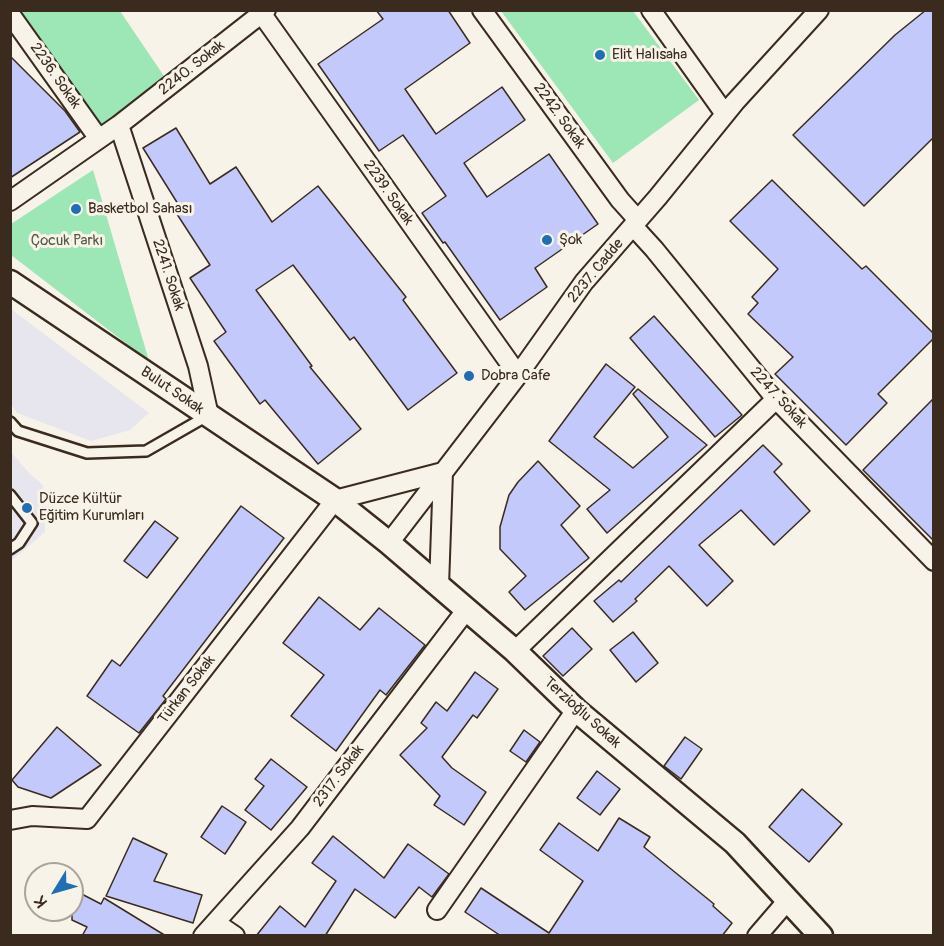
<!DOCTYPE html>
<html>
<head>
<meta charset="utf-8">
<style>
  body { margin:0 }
  #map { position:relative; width:944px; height:946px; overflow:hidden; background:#f7f3e8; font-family:Pangolin,sans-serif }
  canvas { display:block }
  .frame { position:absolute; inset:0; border:12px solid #3b2a1e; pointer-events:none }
  .north { position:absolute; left:24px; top:862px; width:60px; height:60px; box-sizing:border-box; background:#f7f3e8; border:2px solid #aca397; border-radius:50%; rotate:233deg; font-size:16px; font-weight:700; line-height:24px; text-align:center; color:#3b2a1e }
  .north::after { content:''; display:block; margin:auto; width:21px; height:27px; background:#1f6fb2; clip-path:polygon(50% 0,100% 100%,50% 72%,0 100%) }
</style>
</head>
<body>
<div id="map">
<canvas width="944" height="946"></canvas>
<div class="frame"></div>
<div class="north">K</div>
</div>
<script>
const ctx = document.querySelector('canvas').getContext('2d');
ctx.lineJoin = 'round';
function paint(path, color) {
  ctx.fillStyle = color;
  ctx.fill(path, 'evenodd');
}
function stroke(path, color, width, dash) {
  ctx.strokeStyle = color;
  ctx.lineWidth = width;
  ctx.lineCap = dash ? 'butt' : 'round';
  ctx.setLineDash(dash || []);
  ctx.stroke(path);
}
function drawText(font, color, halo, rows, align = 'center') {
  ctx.font = font + ' Pangolin,sans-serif';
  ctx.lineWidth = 6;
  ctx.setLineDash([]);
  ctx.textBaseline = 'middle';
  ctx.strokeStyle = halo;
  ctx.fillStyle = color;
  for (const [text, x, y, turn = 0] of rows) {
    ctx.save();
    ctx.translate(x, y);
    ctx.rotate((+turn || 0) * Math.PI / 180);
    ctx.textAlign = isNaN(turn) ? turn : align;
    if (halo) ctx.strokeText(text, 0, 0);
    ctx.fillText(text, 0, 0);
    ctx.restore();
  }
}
const built = new Path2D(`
  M10 309H11L149 413 130 430 91 441 17 413 11 404Z
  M10 451 30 474 43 485 45 532 11 561Z`);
const green = new Path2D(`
  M10 11H120L170 85 99 139Z
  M501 11H633L699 100 613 163Z
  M93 170 149 361 11 255V224Z`);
const building = new Path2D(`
  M376 10H448L470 43 405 89 436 134 502 87 525 120 464 163 487 197 549 154 598 224 535 268 547 287 500 320 445 242 443 243 422 213 446 196 403 135 379 151 318 64 383 19Z
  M926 10H933V138L864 206 793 135 895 35Z
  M10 56 65 111 80 132 10 178Z
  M176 128 210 184 236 167 272 222 318 186 406 297 403 300 457 373 408 410 354 337 350 340 293 265 256 290 312 366 310 367 361 429 318 464 265 400 260 404 214 341 226 332 190 278 210 265 173 208 178 204 143 148Z
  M772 180 862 269 866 266 933 333V339L878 394 887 403 846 445 775 374 793 357 748 314 758 303 752 297 778 269 730 221Z
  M654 316 742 415 715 437 630 338Z
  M606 364 635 387 594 437 633 468 668 437 633 394 638 389 707 445 607 533 587 509 610 490 549 441Z
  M933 399V540L863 470Z
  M763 445 782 464 774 472 810 511 774 545 741 510 699 545 733 581 707 606 669 566 635 599 637 601 613 622 594 601 619 580 621 582Z
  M538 461 580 506 561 525 589 558 525 610 509 592 526 576 500 549V527L509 495 518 482Z
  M241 506 284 538 163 696 166 699 139 733 87 696 112 660 120 666Z
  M155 521 178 538 147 578 124 561Z
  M319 597 360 630 379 608 425 645 386 695 380 690 336 751 291 716 324 675 283 643Z
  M572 628 592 649 563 676 543 656Z
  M633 632 658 663 636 682 610 650Z
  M475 672 498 689 477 718 473 715 442 757 452 768 486 792 464 825 434 805 440 796 400 755 427 728 421 723 436 702 447 711Z
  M57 727 101 765 51 798 18 787 12 780Z
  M524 730 540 742 526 762 510 751Z
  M685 737 702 749 681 779 664 766Z
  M271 759 307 787 271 830 245 810 264 786 255 779Z
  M597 771 620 789 600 815 577 798Z
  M802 789 842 824 809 862 769 827Z
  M222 806 246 822 225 854 201 837Z
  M619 818 650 837 644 847 714 904 713 906 732 923 722 936H501L465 912 481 888 549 933 583 881 540 850 559 823 598 851Z
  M333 836 384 878 408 844 449 874 432 897 419 887 395 918 355 889 325 936H256L280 906 305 927 336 881 312 863Z
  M133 838 167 854 154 881 202 895 193 923 106 896Z
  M72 889 101 904 104 898 166 936H82L87 927 72 920Z`);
const service = new Path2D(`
  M10 422 18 431 87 453 146 451 207 416
  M10 495 32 523 19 543 10 549`);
const minor = new Path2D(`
  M259 10 518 375
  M482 10 620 200 638 220
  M651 10 725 114
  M10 14 99 139
  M119 125 266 10
  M10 201 119 125 198 366 209 416
  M633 226 654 249 776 399 934 561
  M389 543 518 375 584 282 658 197 735 102 819 10
  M515 651 776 399
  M10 820 32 816 87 819 335 500 443 472 439 586
  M437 910 576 710
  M216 923 235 936
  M203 936 300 828 467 609
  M757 936 788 900`);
const tertiary = new Path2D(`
  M10 282 335 500 389 543 515 651 576 710 735 843 821 936`);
const markers = [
  [600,55,6,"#1f6fb2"],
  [76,209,6,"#1f6fb2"],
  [547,240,6,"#1f6fb2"],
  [469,376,6,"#1f6fb2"],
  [27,508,6,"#1f6fb2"]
];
const poiNames = [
  ["Elit Halısaha",612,55],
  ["Basketbol Sahası",88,209],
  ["Şok",559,240],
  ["Dobra Cafe",481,376],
  ["Düzce Kültür",39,499],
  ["Eğitim Kurumları",39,516]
];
const streetNames = [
  ["2240. Sokak",192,68,-38],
  ["2236. Sokak",55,76,55],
  ["2242. Sokak",559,116,54],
  ["2239. Sokak",388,193,55],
  ["2237. Cadde",596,271,-50],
  ["2241. Sokak",168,275,72],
  ["Bulut Sokak",172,391,34],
  ["2247. Sokak",778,398,48],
  ["Türkan Sokak",187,690,-52],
  ["Terzioğlu Sokak",582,713,42],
  ["2317. Sokak",339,776,-53]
];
const parkNames = [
  ["Çocuk Parkı",67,241]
];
paint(built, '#e7e6ee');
paint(green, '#9de6b5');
paint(building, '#c3c9fb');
stroke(building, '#3b2a1e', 1.5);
stroke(service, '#3b2a1e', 14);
stroke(minor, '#3b2a1e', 22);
stroke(tertiary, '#3b2a1e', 27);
stroke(service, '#f7f3e8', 9);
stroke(minor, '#f7f3e8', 18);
stroke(tertiary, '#f7f3e8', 22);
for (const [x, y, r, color] of markers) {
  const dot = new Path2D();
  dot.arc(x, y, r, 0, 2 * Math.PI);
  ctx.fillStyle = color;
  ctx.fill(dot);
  stroke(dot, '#f7f3e8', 2);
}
drawText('15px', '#3b2a1e', '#f7f3e8', poiNames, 'left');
drawText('15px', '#3b2a1e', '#f7f3e8', streetNames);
drawText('15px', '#545944', '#f7f3e8', parkNames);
</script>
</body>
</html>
